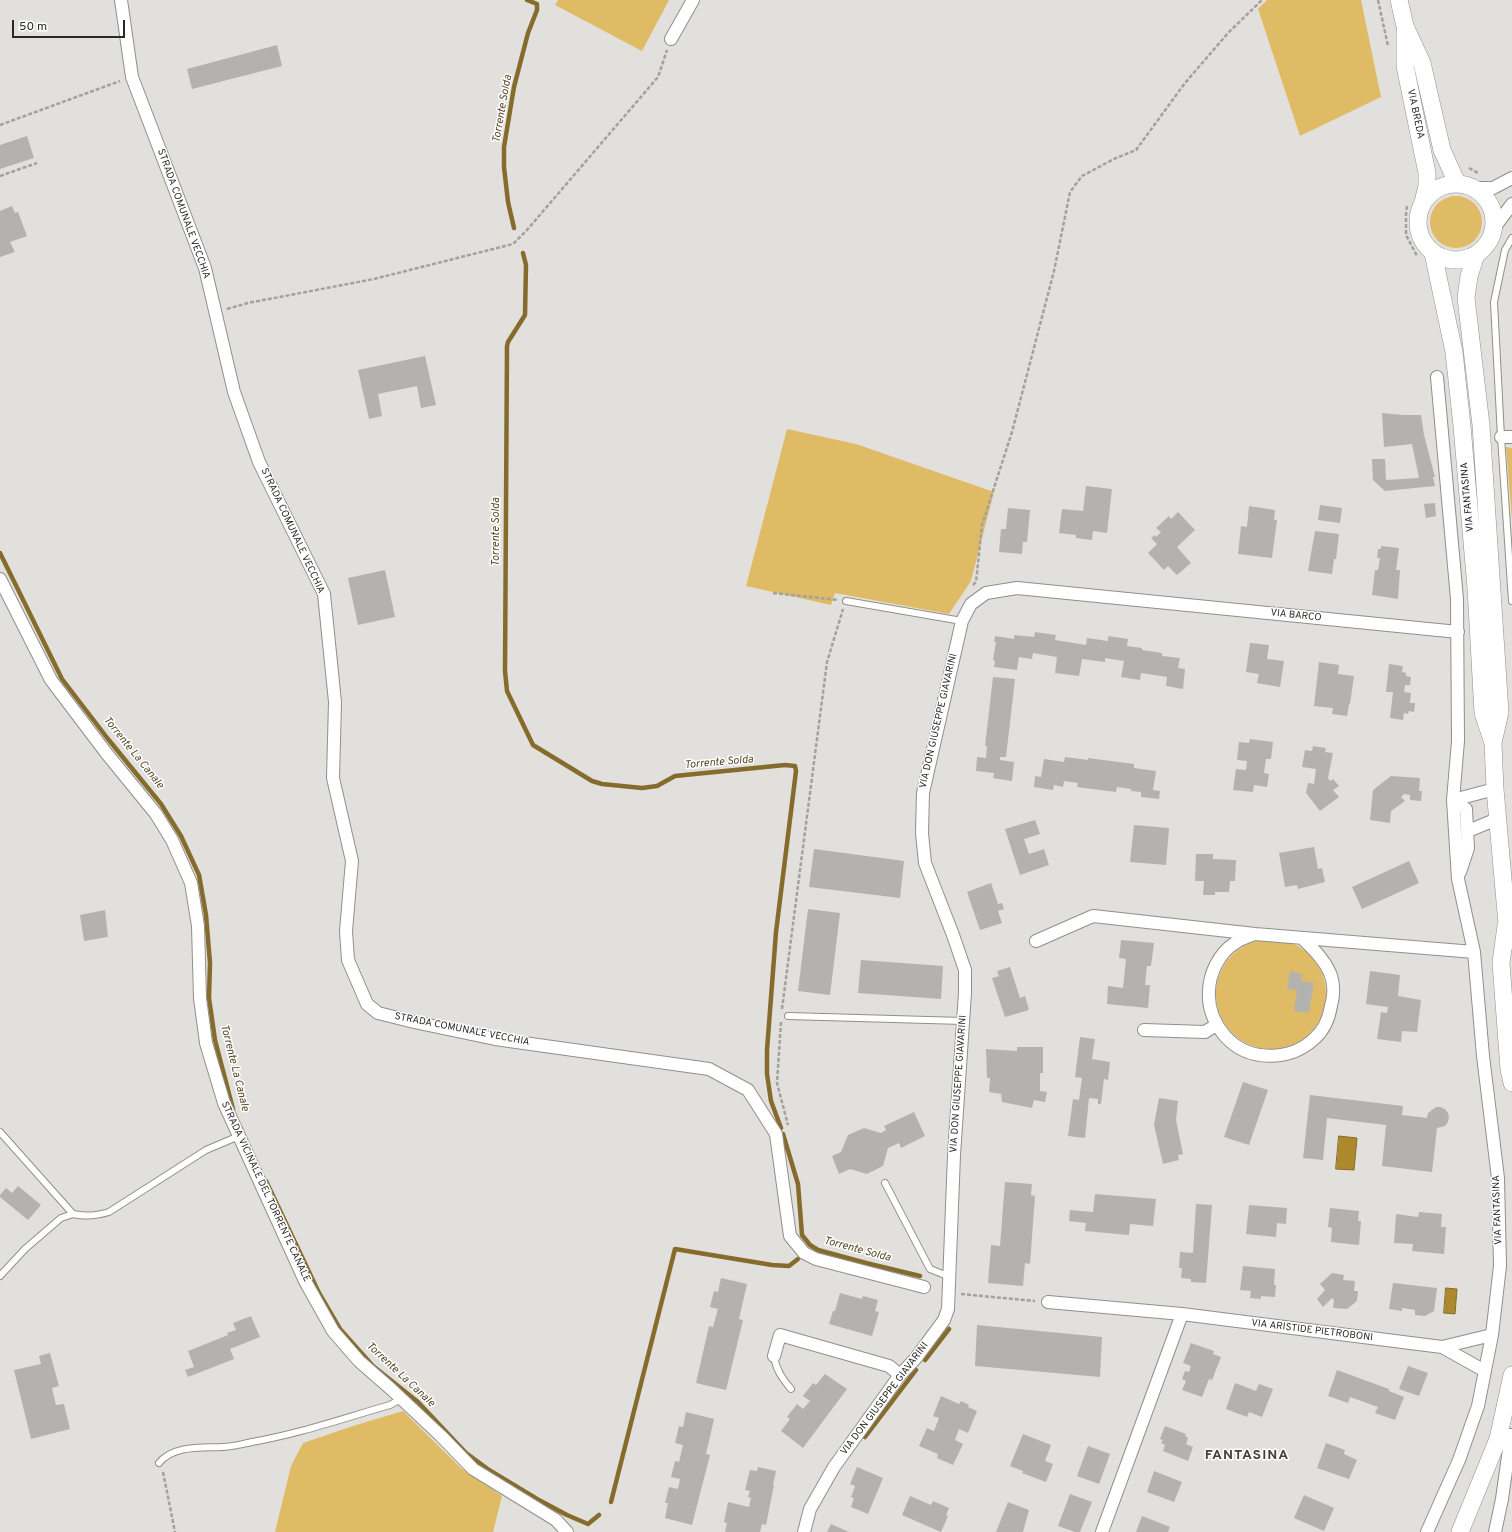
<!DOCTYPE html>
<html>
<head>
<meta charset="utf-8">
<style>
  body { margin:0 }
  #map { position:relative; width:1512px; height:1532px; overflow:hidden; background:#e2e0dc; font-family:Overpass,sans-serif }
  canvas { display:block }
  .scale { position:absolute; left:12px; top:20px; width:113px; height:18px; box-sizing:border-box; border:2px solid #2a2928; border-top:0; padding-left:5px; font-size:12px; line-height:14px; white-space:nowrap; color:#2a2928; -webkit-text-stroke:3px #fff; paint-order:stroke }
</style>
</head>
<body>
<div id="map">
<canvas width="1512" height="1532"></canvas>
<div class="scale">50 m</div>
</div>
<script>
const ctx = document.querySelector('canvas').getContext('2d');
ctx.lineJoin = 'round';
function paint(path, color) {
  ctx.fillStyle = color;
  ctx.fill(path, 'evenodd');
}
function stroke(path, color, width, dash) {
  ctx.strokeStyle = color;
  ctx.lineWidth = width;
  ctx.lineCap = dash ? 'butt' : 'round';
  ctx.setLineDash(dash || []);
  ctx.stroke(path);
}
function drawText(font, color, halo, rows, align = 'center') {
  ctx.font = font + ' Overpass,sans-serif';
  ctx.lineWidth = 3;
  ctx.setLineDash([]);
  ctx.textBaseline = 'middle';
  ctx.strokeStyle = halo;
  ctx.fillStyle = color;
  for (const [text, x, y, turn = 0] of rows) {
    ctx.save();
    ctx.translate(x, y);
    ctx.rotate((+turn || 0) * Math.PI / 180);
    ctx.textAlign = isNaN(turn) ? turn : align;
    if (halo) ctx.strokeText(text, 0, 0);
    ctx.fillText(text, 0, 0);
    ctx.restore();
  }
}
const green = new Path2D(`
  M558 0H669L642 51 555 5Z
  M1267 0H1361L1381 97 1300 136 1258 9Z
  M1430 222a26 26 0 1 1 52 0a26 26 0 1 1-52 0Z
  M787 429 856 444 994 492 971 581 949 614 835 593 831 605 746 586Z
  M1506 447 1512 448V520Z
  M1216 994a55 55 0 1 1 110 0a55 55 0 1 1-110 0Z
  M403 1411 461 1468 502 1496 493 1532H275L291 1466 303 1443 353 1426Z`);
const water = new Path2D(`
  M1339 1136 1357 1138 1354 1170 1336 1169Z
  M1446 1288 1457 1289 1455 1314 1444 1313Z`);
const stream = new Path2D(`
  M514 228 508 202 504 167V147L514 87 528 33 537 10V4L527 0
  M523 253 526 265 525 315 508 342 507 346 505 671 507 691 533 745 592 781 602 784 642 788 657 786 675 776 785 765 795 766 796 771 776 932 767 1050V1074L771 1101 781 1128
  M0 553 62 679 108 739 161 804 181 836 199 875 206 915 210 963 209 998 215 1040 233 1109
  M783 1134 798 1184 802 1235 810 1245 818 1250 866 1263 920 1276
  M266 1181 319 1293 340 1329 373 1366 418 1402 466 1453 489 1470 537 1499 567 1515 588 1524 599 1515
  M925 1360 949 1329
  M865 1437 916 1370
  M611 1502 675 1249 772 1265 789 1266 798 1259`);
const building = new Path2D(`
  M277 45 282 66 192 89 187 69Z
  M27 136 34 158 0 169V145Z
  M12 206 15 213 18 212 27 236 10 242 15 252 0 257V211Z
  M425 356 436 405 421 408 417 386 378 394 382 416 369 419 358 370Z
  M1382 413 1403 415H1421L1424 435 1435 477H1433L1435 486 1385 491 1373 480 1372 459H1385L1386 480 1419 478 1412 444 1384 447Z
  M1086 486 1112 489 1107 533 1093 531 1092 540 1076 538V535L1059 533 1062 509 1083 511Z
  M1435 503 1436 516 1426 518 1424 504Z
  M1320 505 1342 508 1340 523 1318 520Z
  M1249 506 1275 510 1274 520H1277L1272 558 1238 554 1241 526 1247 527Z
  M1008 508 1030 510 1027 542H1023L1022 554 999 552 1001 529H1006Z
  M1178 512 1195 530 1177 547 1191 563 1177 575 1168 566 1164 570 1148 553 1157 544 1151 538 1155 535 1156 537 1161 532 1156 528 1169 516 1171 519Z
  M1315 531 1339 534 1336 559H1334L1332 574 1308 571Z
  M1381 546 1399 548 1396 570H1400L1398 599 1372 595 1375 570H1378L1380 558H1377L1378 549H1381Z
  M385 570 395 617 358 625 348 578Z
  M1035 632 1056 635 1055 640 1086 645 1087 638 1108 641V636L1128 639 1127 646 1142 648V650L1162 653V656L1180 658 1178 668 1185 669 1183 689 1166 686 1167 677 1141 673 1140 680 1121 677 1124 661 1105 658V662L1082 659 1079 676 1055 673 1057 657 1033 653 1032 659 1019 657 1017 670 994 667 995 661 993 660 996 642H994L995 636 1014 639V635L1034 637Z
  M1250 643 1269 645 1267 659 1284 661 1280 687 1257 683 1259 674 1246 672Z
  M1319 662 1339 665 1338 674 1354 676 1350 704H1349L1347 716 1332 714 1333 708 1314 706Z
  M1389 664 1403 666 1402 672 1406 673V676L1411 677 1410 685H1405L1404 692 1411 693 1410 703H1415L1414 712 1409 711 1408 714 1404 713 1403 720 1390 718 1393 692H1386Z
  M993 677 1015 679 1006 757H1000V760L1014 762 1012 781 993 778 994 773 976 771 977 757 986 758 987 746H985Z
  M1250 739 1273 742 1271 759H1266L1264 773 1269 774 1267 787 1254 785 1253 792 1233 790 1236 769 1246 770 1247 761 1237 760 1239 742 1249 743Z
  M1313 746 1326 748 1325 752 1333 753 1328 778 1330 781 1333 779 1339 786 1333 790 1339 797 1320 811 1306 793 1308 783 1314 784 1316 769 1302 767 1305 750 1312 751Z
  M1065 757 1088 760V758L1134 764V768L1156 771 1153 790 1160 791 1159 799 1141 797V792L1131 791V789L1117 787 1116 792 1077 787 1078 783 1064 781 1063 787 1054 785 1053 790 1034 787 1035 776 1041 777 1044 759 1064 762Z
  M1391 776 1420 778 1419 791H1422L1421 801 1410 800V795L1404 794 1401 797 1405 801 1391 811 1390 823 1370 820 1373 790Z
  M1035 820 1040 834 1024 839 1029 854 1044 849 1049 865 1020 875 1005 829Z
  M1134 825 1169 828 1166 865 1130 862Z
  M1314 847 1318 869 1322 868 1325 882 1298 889 1297 885 1285 887 1279 853Z
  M814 849 904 861 900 898 809 887Z
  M1196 854H1213V859L1236 860 1235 881H1230L1229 892H1215V895H1203L1204 881H1195Z
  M1409 861 1419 883 1362 909 1352 887Z
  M991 883 998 904 1002 903 1004 909 998 911 1002 923 980 930 967 892Z
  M808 909 840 913 830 995 798 991Z
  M105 910 108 937 84 941 80 915Z
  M1121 940 1154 943 1151 966H1147L1145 985H1150L1148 1008 1107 1004 1108 986 1123 988 1126 959 1119 958Z
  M861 960 943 966 941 999 858 993Z
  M1010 967 1020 998 1025 996 1029 1010 1005 1017 992 978 999 976 997 971Z
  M1290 971 1302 974 1301 981 1314 983 1309 1013 1294 1011 1297 990 1287 989Z
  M1370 971 1400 975 1398 996 1421 1000 1417 1032 1402 1031 1401 1042 1377 1039 1381 1012 1387 1013 1388 1007 1366 1004Z
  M1080 1037 1095 1039 1092 1059 1110 1062 1108 1080 1104 1079 1101 1104H1098V1099L1089 1098 1085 1138 1068 1136 1073 1099 1079 1100 1082 1078 1075 1077Z
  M1017 1047H1043V1073H1040V1091L1047 1092 1045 1102 1034 1100 1032 1108 1002 1102 1001 1094 989 1092 990 1078H987L986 1049 1017 1051Z
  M1243 1082 1268 1090 1249 1145 1224 1137Z
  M1310 1095 1403 1106 1402 1115 1427 1118 1428 1113 1436 1107H1440L1445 1109 1448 1113 1449 1117 1448 1122 1445 1126 1437 1128 1432 1172 1382 1166 1386 1125 1327 1118 1323 1160 1303 1158Z
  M1159 1098 1178 1101 1176 1120 1183 1154 1178 1155 1179 1160 1163 1164 1154 1125Z
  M914 1112 925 1136 901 1148 899 1143 888 1148 883 1166 867 1174 850 1169 839 1174 832 1156 841 1152 848 1135 864 1128 881 1133 886 1130 884 1126Z
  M1005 1182 1032 1184 1031 1195 1035 1196 1030 1264 1025 1263 1023 1286 988 1283 991 1245 1000 1246Z
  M18 1186 41 1205 28 1220 0 1197V1195L6 1188 12 1193Z
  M1095 1194 1156 1199 1153 1226 1130 1224 1129 1235 1085 1231 1086 1223 1069 1221 1070 1210 1093 1212Z
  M1196 1204 1212 1205 1206 1283 1191 1282V1279L1181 1278 1182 1268H1179L1180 1252 1193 1253Z
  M1249 1205 1287 1208 1286 1224 1277 1223 1276 1237 1246 1234Z
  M1330 1208 1359 1211 1358 1221H1361L1359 1245 1331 1242 1332 1228 1328 1227Z
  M1419 1212 1442 1214 1441 1227H1446L1444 1254 1412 1251 1413 1244 1394 1243 1396 1214 1418 1217Z
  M1243 1266 1275 1269 1274 1285H1276L1275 1297 1261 1296V1299L1250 1298 1251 1291 1240 1290Z
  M1332 1273 1344 1275 1343 1280 1355 1281 1354 1291H1358L1357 1301 1347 1309 1333 1308 1334 1300 1332 1298 1323 1307 1317 1299 1325 1290 1320 1284Z
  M721 1278 747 1284 739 1319 743 1320 726 1390 696 1383 709 1326 713 1327 718 1309 710 1307 714 1291 718 1292Z
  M1393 1283 1437 1288 1434 1311 1425 1316 1415 1315V1310L1402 1308V1311L1389 1309Z
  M840 1293 862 1299 863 1296 878 1300 875 1311 879 1312 872 1336 829 1324 833 1311H835Z
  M251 1316 260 1337 230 1349 234 1359 188 1377 185 1370 194 1367 188 1351 228 1335 227 1333 236 1330 233 1323Z
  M977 1325 1102 1337 1100 1377 975 1366Z
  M1191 1343 1214 1351 1213 1354 1221 1357 1212 1380 1209 1379 1202 1397 1182 1390 1186 1381 1182 1379 1185 1371 1189 1372 1191 1366 1183 1363Z
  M50 1353 59 1386 52 1388 56 1405 64 1404 70 1429 31 1439 14 1370 41 1364 39 1356Z
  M1408 1366 1428 1373 1419 1396 1399 1389Z
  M1337 1370 1389 1389V1391L1404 1397 1395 1420 1375 1413 1378 1407 1350 1397 1348 1403 1328 1396Z
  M825 1374 847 1389 803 1448 781 1431 790 1419 787 1417 797 1404 803 1409 810 1401 803 1396 813 1383 816 1385Z
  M1235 1383 1256 1391 1259 1384 1273 1389 1262 1417 1249 1412 1247 1417 1226 1409Z
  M941 1396 959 1404 961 1401 969 1405 968 1407 977 1411 968 1433 959 1429 955 1440 963 1444 953 1465 937 1458 938 1454 919 1446 927 1428 934 1431 939 1418 933 1416Z
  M686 1412 714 1419 706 1454 710 1455 692 1525 665 1518 668 1503H665L669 1487 678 1489 680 1479 671 1477 675 1461 679 1462 683 1445 675 1443 679 1426 683 1427Z
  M1165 1426 1186 1434 1185 1436 1188 1438 1186 1444 1193 1447 1188 1461 1163 1451 1165 1445 1161 1443 1163 1440 1160 1439Z
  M1023 1434 1051 1445 1045 1461 1053 1464 1046 1482 1022 1473 1023 1471 1010 1466Z
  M1326 1443 1345 1450 1344 1454 1357 1460 1349 1479 1317 1468Z
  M1088 1446 1110 1454 1099 1484 1077 1476Z
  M758 1467 776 1471 773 1485H774L766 1525 762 1524 760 1532H725L727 1523 724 1522 728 1502 749 1507 751 1498 748 1497 750 1491 745 1490 750 1470 757 1471Z
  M857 1467 883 1478 868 1514 851 1507 854 1498 851 1497 855 1486 850 1484Z
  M1154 1471 1182 1482 1174 1502 1147 1492Z
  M1070 1494 1092 1502 1080 1532H1075L1058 1526Z
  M1304 1495 1334 1508 1324 1531 1294 1518Z
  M910 1496 931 1505 933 1501 949 1508 946 1515 948 1516 941 1532 902 1515Z
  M1008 1502 1029 1510 1023 1532H996Z
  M1142 1516 1170 1527 1168 1532H1136Z
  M831 1524 849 1532H827Z`);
const path = new Path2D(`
  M1378 0 1388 46
  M0 125 120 81
  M1469 168 1478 173
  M0 176 37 163
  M1407 206 1406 214V235L1417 256
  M227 309 248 303 374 279 513 244 527 230 658 77 667 50
  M973 585 976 582 982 525 1012 432 1054 271 1070 192 1082 176 1114 159 1136 150 1185 83 1228 33 1262 0
  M773 593 838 600
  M782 1009 827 662 843 609
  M781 1022 777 1083 788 1125
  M961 1294 1035 1301
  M163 1472 175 1532`);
const lane = new Path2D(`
  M1512 238 1505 250 1494 302 1501 437 1512 601
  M846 601 962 621
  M788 1016 963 1021
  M0 1132 73 1214C86 1217 96 1216 109 1212L206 1150 239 1136
  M885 1183 930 1269 950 1277
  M0 1276 25 1249 61 1218 73 1214
  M774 1356C776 1370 782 1378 791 1389
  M159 1463C173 1445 202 1448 222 1447 232 1447 242 1444 252 1442 299 1434 344 1418 390 1405L401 1399`);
const street = new Path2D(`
  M121 0 132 77 205 268 234 392 259 462 324 594 335 702 333 778 352 861 346 931 348 960 367 1004 378 1013 414 1022 495 1039 709 1069 748 1090 776 1134 790 1236 804 1253 816 1259 924 1287
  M671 39 693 0
  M1475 188H1493L1512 178
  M1494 228 1512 204
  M1501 437H1512
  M0 579 51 680 107 754 156 814 172 840 191 883 198 926 200 998 206 1043 224 1103 305 1281 333 1331 359 1361 391 1389 441 1436 473 1469 556 1520 567 1532
  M1453 800 1466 809 1468 848 1460 872
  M1453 800 1495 789
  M1468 831 1497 819
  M1254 934C1248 937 1240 939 1235 943 1219 953 1209 974 1209 992 1208 1009 1214 1023 1225 1036 1248 1062 1290 1062 1315 1038 1324 1030 1329 1018 1331 1006 1334 996 1334 983 1330 973 1324 959 1313 949 1302 938
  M1036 941 1093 916 1255 934 1474 952
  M1144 1030 1205 1032 1216 1025
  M1048 1302 1182 1314 1442 1347 1492 1335
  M1442 1347 1485 1371
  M774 1356 780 1335 889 1366 900 1375
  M804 1532 810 1509 834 1467 900 1375 916 1358 944 1320 948 1309 954 1155 965 993V970L953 935 925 863 922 833 923 793 962 621 971 604 986 593 1017 588 1458 632
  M1102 1532 1182 1314
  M1427 1532 1459 1460 1478 1406 1492 1335 1500 1266 1498 1178 1483 1056 1474 952 1458 879 1453 800 1458 741 1457 599 1437 377
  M1495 1532 1502 1499 1511 1435`);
const secondary = new Path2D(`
  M1399 0 1405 26 1422 63 1442 150 1457 183
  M1405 32V66L1427 173V186L1423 202
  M1418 222a38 38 0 1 1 76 0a38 38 0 1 1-76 0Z
  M1433 253 1454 352 1462 426 1476 588 1483 713 1493 743
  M1476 255 1469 276 1466 298 1481 425 1500 712 1493 743 1495 789 1507 924 1512 941
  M1506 926 1501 963 1509 1069 1512 1083
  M1460 1532 1498 1439 1512 1375`);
const streetNames = [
  ["VIA BREDA",1415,114,78],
  ["STRADA COMUNALE VECCHIA",183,214,70],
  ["VIA FANTASINA",1468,497,-95],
  ["STRADA COMUNALE VECCHIA",292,531,65],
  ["VIA BARCO",1296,616,6],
  ["VIA DON GIUSEPPE GIAVARINI",939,721,-77],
  ["STRADA COMUNALE VECCHIA",462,1030,11],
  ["VIA DON GIUSEPPE GIAVARINI",959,1084,-86],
  ["STRADA VICINALE DEL TORRENTE CANALE",265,1192,65],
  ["VIA FANTASINA",1498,1210,-92],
  ["VIA ARISTIDE PIETROBONI",1312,1331,7],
  ["VIA DON GIUSEPPE GIAVARINI",885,1399,-53]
];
const waterNames = [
  ["Torrente Solda",503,109,-80],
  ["Torrente Solda",497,532,-90],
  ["Torrente La Canale",133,753,51],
  ["Torrente Solda",719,763,-5],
  ["Torrente La Canale",234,1068,76],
  ["Torrente Solda",857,1250,15],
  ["Torrente La Canale",400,1375,43]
];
const districtNames = [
  ["FANTASINA",1247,1456]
];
paint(green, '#e0bb65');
paint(water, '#ad892e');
stroke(water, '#866c2c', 1);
stroke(stream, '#866c2c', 4.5);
paint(building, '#b4b2ae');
stroke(lane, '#918f8b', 8);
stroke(street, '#918f8b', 14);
stroke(secondary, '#918f8b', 18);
stroke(path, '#a3a19e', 2.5, [4, 2]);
stroke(lane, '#fff', 6);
stroke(street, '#fff', 12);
stroke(secondary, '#fff', 17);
drawText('10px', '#2a2928', '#fff', streetNames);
drawText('italic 11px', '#574722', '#fff', waterNames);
ctx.letterSpacing = '1px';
drawText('bold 14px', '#43413e', '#fff', districtNames);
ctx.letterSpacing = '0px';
</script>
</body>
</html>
